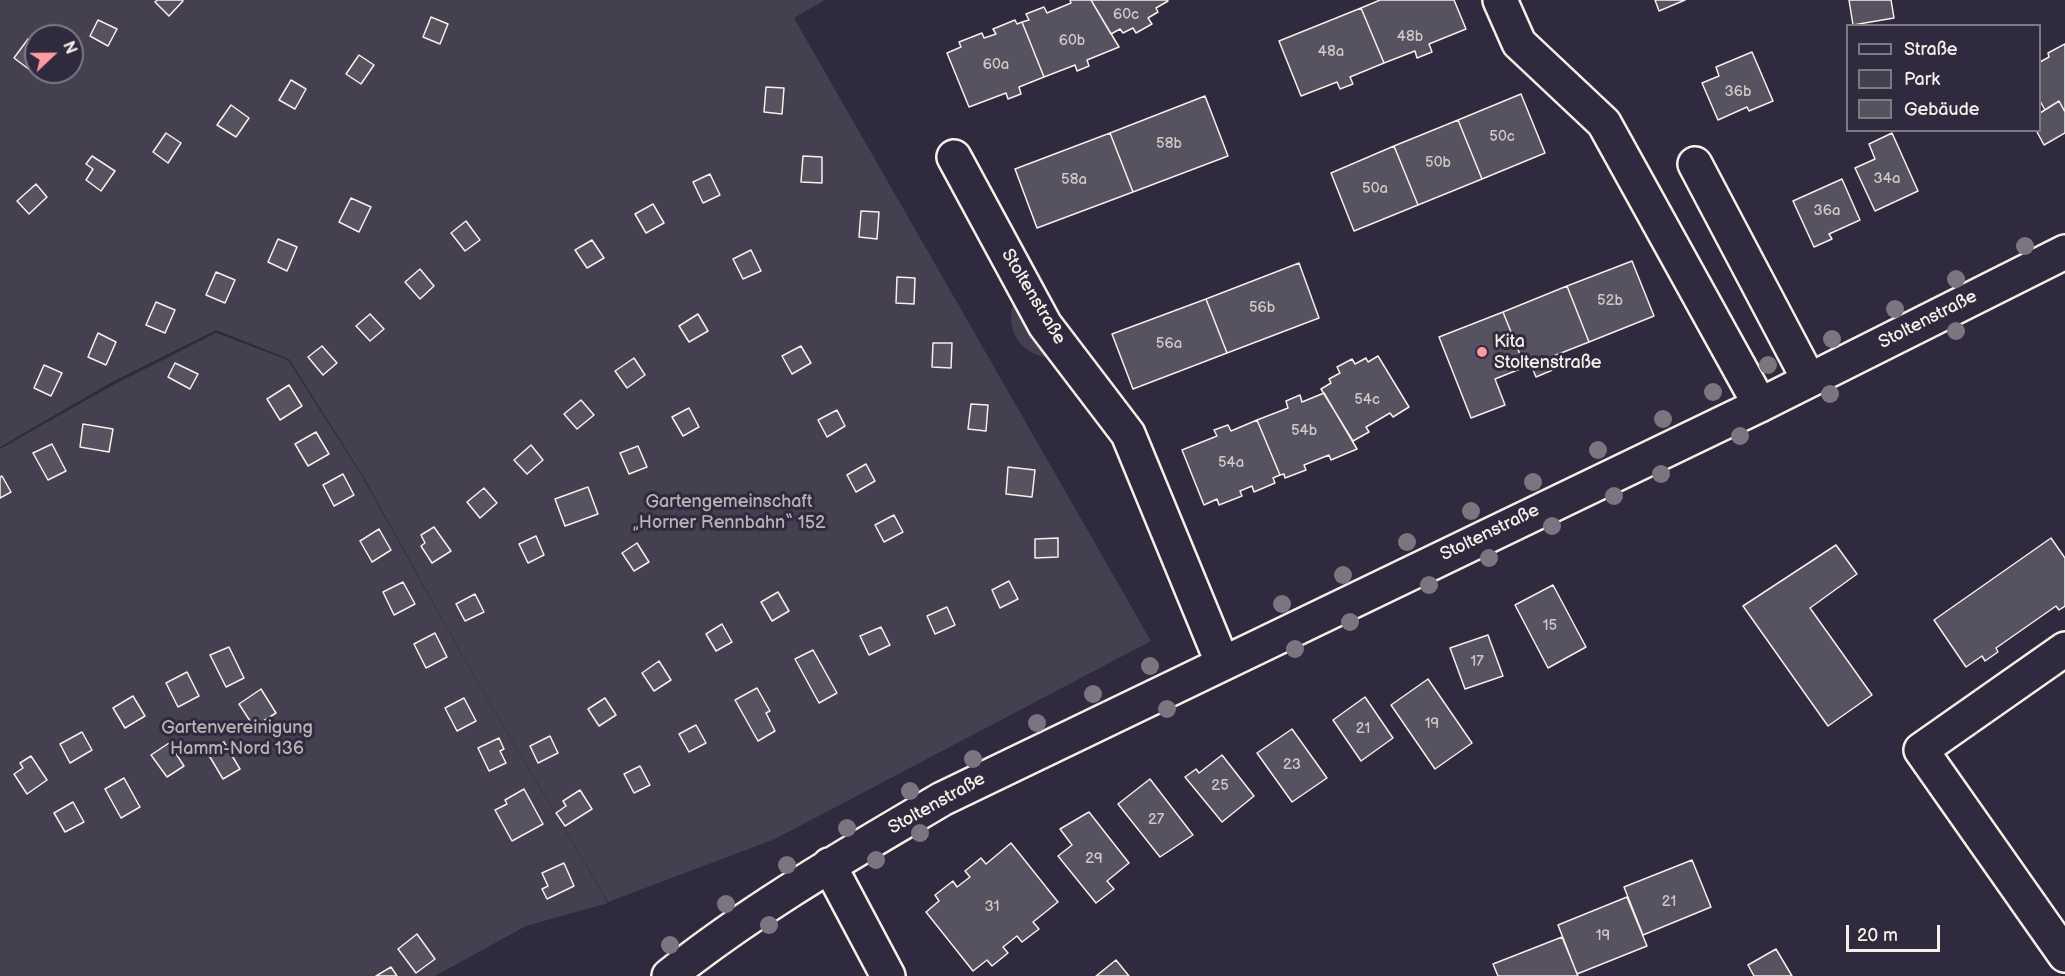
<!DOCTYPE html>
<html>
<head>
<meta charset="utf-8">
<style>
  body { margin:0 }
  #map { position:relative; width:2065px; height:976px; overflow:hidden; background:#2f2a3d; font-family:"Balsamiq Sans",sans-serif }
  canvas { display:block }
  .legend { position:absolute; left:1846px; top:24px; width:195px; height:108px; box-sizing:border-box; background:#2f2a3d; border:2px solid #7e7a81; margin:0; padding:8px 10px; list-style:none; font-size:18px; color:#f4f1e8 }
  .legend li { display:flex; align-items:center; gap:12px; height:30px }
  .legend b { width:30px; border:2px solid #7e7a81 }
  .north { position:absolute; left:24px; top:24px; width:60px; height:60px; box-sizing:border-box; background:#2f2a3d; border:2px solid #7e7a81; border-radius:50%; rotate:68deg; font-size:16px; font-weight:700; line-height:24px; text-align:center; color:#f4f1e8 }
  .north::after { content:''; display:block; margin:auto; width:21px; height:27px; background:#ff9aa2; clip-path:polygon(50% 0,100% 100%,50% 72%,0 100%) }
  .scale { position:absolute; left:1846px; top:925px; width:94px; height:27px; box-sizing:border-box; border:3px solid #f4f1e8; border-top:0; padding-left:8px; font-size:18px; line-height:21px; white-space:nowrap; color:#f4f1e8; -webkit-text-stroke:4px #2f2a3d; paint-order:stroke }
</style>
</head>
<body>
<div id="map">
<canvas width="2065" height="976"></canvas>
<ul class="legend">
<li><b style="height:8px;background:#2f2a3d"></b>Straße</li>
<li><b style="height:16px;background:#454050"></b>Park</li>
<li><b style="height:16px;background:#56525f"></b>Gebäude</li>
</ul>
<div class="north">N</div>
<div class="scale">20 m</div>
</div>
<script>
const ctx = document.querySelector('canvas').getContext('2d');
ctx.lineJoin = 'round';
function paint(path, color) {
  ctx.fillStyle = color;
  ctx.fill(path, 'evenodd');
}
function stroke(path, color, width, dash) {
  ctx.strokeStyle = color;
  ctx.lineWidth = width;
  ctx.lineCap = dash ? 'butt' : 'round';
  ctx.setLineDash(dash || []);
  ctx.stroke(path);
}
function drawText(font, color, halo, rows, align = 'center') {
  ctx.font = font + ' "Balsamiq Sans",sans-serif';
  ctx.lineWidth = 6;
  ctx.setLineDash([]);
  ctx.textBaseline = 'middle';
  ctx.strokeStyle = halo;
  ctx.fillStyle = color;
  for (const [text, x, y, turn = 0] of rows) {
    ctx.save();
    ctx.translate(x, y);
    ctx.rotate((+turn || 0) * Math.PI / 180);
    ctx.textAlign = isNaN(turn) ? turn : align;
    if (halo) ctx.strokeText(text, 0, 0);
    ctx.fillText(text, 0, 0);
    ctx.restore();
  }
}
const green = new Path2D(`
  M0 0H825L794 18 1151 641 775 839 608 902 470 669 363 476 289 359 216 330 112 382 0 447ZM36 36H72V72H36Z
  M1018 290 1060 359C1018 358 1000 327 1018 290Z
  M216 333 288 360 362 476 469 668 608 903 526 926 435 976H0V449L113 385Z`);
const building = new Path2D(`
  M157 0H182L183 1 169 16 155 2Z
  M1070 0H1091L1119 47 1087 60 1089 66 1077 71 1075 65 1044 77 1022 22 1029 20 1026 14 1044 7 1047 13 1071 3Z
  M1091 0H1167L1168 1 1156 8 1158 12 1148 18 1152 24 1136 33 1133 28 1123 33 1120 29 1111 34Z
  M1380 0H1454L1466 29 1429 44 1432 52 1417 58 1415 51 1384 63 1361 8Z
  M1655 0H1685L1659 11Z
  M1849 0H1891L1894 18 1853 25Z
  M1361 8 1384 63 1350 77 1353 84 1340 89 1337 82 1301 96 1279 41Z
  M431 17 448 24 440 44 423 37Z
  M98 20 117 29 108 46 90 36Z
  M1015 20 1017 24 1022 22 1044 77 1019 87 1021 94 1008 99 1006 93 969 107 947 53 961 47 959 42 982 33 984 38 996 34 993 29Z
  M28 39 36 46 34 73 14 58Z
  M2065 44V112L2059 101 2045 110 2040 101V62L2049 57 2048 53Z
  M1752 52 1773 101 1749 111 1747 107 1718 120 1702 83 1719 76 1716 67Z
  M359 55 374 65 361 84 346 74Z
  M291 80 306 89 295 109 279 100Z
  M766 87 784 88 782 114 764 112Z
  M1521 94 1545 153 1482 179 1458 120Z
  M1205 96 1228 156 1133 192 1110 133Z
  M2059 101 2065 112V133L2044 145 2036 130H2040V113Z
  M231 105 249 118 236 137 217 125Z
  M1458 120 1482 179 1418 205 1394 146Z
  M166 133 181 143 168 163 153 152Z
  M1110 133 1133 192 1037 228 1015 169Z
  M1892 133 1918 191 1875 211 1855 168 1875 159 1869 144Z
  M1394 146 1418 205 1354 231 1331 173Z
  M92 156 115 171 101 191 86 180 93 169 86 164Z
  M803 156 822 157V183L801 182Z
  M710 174 720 195 703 203 693 182Z
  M1842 179 1860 220 1829 234 1832 239 1814 247 1793 201Z
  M36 184 47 197 29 214 17 201Z
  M351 198 371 207 359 232 339 222Z
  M653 204 664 223 646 233 635 214Z
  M861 211 879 212 877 239 859 237Z
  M466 221 480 240 465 251 451 233Z
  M278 239 297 247 287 271 268 262Z
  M592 240 604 258 587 268 575 250Z
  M751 250 761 271 743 279 733 259Z
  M1632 261 1654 316 1589 342 1567 286Z
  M1299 263 1319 318 1227 353 1206 299Z
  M420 269 434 286 420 299 405 282Z
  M216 272 235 280 225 303 206 295Z
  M897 277 915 278 914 304 896 303Z
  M1567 286 1589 342 1551 357 1555 369 1536 377 1531 365 1525 367 1503 312Z
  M1206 299 1227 353 1133 389 1112 334Z
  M156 302 175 310 165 333 146 325Z
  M1503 312 1525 367 1495 379 1505 405 1471 418 1439 337Z
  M370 314 384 329 370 341 356 326Z
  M698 314 708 331 689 342 679 326Z
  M98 333 116 342 106 365 88 357Z
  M933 343H952L951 368 932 367Z
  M322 346 337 363 323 375 308 357Z
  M801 346 811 363 792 374 782 356Z
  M1378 356 1409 407 1393 417 1390 413 1366 427 1369 432 1353 441 1321 389 1331 383 1329 379 1340 373 1337 367 1352 359 1355 364 1366 358 1368 362Z
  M634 358 645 375 627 388 615 371Z
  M175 363 198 374 190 389 168 377Z
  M44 365 62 373 51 396 34 388Z
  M289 385 302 406 280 420 267 399Z
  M1324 393 1357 449 1331 460 1329 455 1304 465 1306 470 1285 478 1284 474 1280 475 1257 420 1288 408 1286 401 1300 395 1302 402Z
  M581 400 594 415 577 429 564 414Z
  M971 404 988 405 986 431 968 429Z
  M689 408 699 427 683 436 672 417Z
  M837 410 845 426 827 437 818 420Z
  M1257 420 1280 475 1273 478 1275 483 1254 492 1252 486 1240 491 1242 496 1219 505 1217 499 1204 505 1182 450 1217 436 1214 430 1228 425 1231 431Z
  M83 424 113 429 109 452 80 447Z
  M316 432 329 454 308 466 295 444Z
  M52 444 66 471 48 480 33 453Z
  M531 445 543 460 527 474 514 460Z
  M638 446 647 467 629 474 620 453Z
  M866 464 875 481 856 492 847 475Z
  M1008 467 1035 470 1032 497 1006 494Z
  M343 474 354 495 334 506 323 485Z
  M2 476 11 492 0 498V477Z
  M588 487 598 514 565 526 555 499Z
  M484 488 497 503 480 518 467 502Z
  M894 515 903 532 884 542 875 525Z
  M434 527 451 551 432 563 421 546 425 543 421 535Z
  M379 529 391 550 372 562 360 541Z
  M536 536 544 555 528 563 519 544Z
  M1058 538V557L1035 558V539Z
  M2051 538 2065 558V606L2059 610 2056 606 1996 648 1998 652 1985 661 1982 656 1966 667 1934 620Z
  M637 543 649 562 634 571 622 553Z
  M1836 545 1857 574 1810 608 1872 695 1828 726 1743 606Z
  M1009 581 1018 599 1000 608 992 590Z
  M403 582 415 604 394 615 383 592Z
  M1553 585 1586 647 1548 668 1515 605Z
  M778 592 789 611 772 621 761 602Z
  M475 594 484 612 465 621 456 604Z
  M947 607 955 625 935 634 927 616Z
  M722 624 732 642 716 651 706 634Z
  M881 627 890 645 869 655 860 636Z
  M435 633 447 657 426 668 414 644Z
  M1488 635 1503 676 1465 689 1450 648Z
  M229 647 244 678 226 687 210 655Z
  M813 650 837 693 819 703 795 659Z
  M659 661 671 680 654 691 642 673Z
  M187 672 199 696 178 707 166 683Z
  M1428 679 1472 743 1435 769 1391 705Z
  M757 688 770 711 766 713 775 731 758 741 735 700Z
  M261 689 276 713 254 727 239 704Z
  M133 696 145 716 125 728 113 708Z
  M1365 697 1393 738 1361 761 1333 720Z
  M464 698 476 721 457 731 445 708Z
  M605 698 616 715 599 726 588 709Z
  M696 725 706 743 689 752 679 734Z
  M1292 729 1327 778 1292 802 1257 753Z
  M82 732 92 750 70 763 60 744Z
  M550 736 558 753 538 763 530 746Z
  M499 738 504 749 500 751 506 763 489 771 478 748Z
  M224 742 240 769 223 779 207 752Z
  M169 743 184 766 167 777 151 755Z
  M1222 755 1254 796 1222 822 1185 777 1196 769 1199 773Z
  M31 756 47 780 27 794 14 774 23 768 20 763Z
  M640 766 650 785 634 793 624 774Z
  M124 778 140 807 121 818 105 789Z
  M1150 779 1193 835 1160 857 1118 804Z
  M524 789 543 824 512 841 495 810 507 804 505 800Z
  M580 790 592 809 565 826 556 813 566 806 563 801Z
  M73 802 84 822 65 832 54 813Z
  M1089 812 1129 863 1107 881 1114 889 1096 903 1058 856 1072 845 1060 829Z
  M1011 843 1058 902 1033 922 1039 929 1022 942 1017 936 1003 947 1008 953 992 966 987 960 973 971 926 912 939 901 935 895 953 881 957 887 970 877 965 871 981 858 986 864Z
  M1692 860 1711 907 1643 935 1624 887Z
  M564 863 574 886 547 899 542 889 548 886 542 873Z
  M1627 897 1647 946 1577 974 1558 925Z
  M417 934 435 959 416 973 398 949Z
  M1562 937 1578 976H1498L1493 964Z
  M1776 949 1792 976H1754L1748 965Z
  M1116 960 1129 976H1096Z
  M391 967 397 976H376Z`);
const minor = new Path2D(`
  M1500 0 1519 43 1604 123 1760 405
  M954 157 1045 325 1128 434 1222 662
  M1695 164 1809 380
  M2065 649 1921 750 2065 955
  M829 865 888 976
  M669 976C754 908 849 854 942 799L1760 405 2065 252`);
const trees = [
  [2025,246],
  [1956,279],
  [1895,309],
  [1956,331],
  [1832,339],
  [1768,365],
  [1713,392],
  [1830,394],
  [1663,419],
  [1740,436],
  [1598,450],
  [1661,474],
  [1533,482],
  [1614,496],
  [1471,511],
  [1552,526],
  [1407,542],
  [1489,558],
  [1343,575],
  [1429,585],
  [1282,604],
  [1350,622],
  [1295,649],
  [1150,666],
  [1093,694],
  [1167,709],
  [1037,723],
  [973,759],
  [910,791],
  [847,828],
  [920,833],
  [876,860],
  [787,865],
  [726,904],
  [769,925],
  [670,945]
];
const markers = [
  [1482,352,6,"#ff9aa2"]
];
const numberNames = [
  ["60c",1126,15],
  ["48b",1410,37],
  ["60b",1072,41],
  ["48a",1331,52],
  ["60a",996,65],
  ["36b",1738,92],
  ["50c",1502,137],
  ["58b",1169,144],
  ["50b",1438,163],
  ["34a",1887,179],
  ["58a",1074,180],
  ["50a",1375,189],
  ["36a",1827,211],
  ["52b",1610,301],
  ["56b",1262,308],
  ["56a",1169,344],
  ["54c",1367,400],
  ["54b",1304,431],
  ["54a",1231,463],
  ["15",1550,626],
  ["17",1477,662],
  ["19",1432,724],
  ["21",1363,729],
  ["23",1292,765],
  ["25",1220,786],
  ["27",1156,820],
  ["29",1094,859],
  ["21",1669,902],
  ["31",992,907],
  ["19",1603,936]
];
const streetNames = [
  ["Stoltenstraße",1033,297,59],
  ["Stoltenstraße",1928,320,-27],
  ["Stoltenstraße",1490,533,-26],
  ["Stoltenstraße",937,804,-29]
];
const poiNames = [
  ["Kita",1494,342],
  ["Stoltenstraße",1494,363]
];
const parkNames = [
  ["Gartengemeinschaft",729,502],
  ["„Horner Rennbahn“ 152",729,523],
  ["Gartenvereinigung",237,728],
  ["Hamm-Nord 136",237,749]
];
paint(green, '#454050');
paint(building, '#56525f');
stroke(building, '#f4f1e8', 1.5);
stroke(minor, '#f4f1e8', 38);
stroke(minor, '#2f2a3d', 33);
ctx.fillStyle = '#7a757e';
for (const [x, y] of trees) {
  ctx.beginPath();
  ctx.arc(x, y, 9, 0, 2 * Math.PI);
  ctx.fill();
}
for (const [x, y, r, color] of markers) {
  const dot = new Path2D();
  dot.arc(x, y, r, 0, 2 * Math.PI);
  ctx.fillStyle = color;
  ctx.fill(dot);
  stroke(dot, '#2f2a3d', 2);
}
drawText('15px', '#ccc9c6', null, numberNames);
drawText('18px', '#f4f1e8', '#2f2a3d', streetNames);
drawText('18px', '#f4f1e8', '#2f2a3d', poiNames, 'left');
drawText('18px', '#b7b3b3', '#2f2a3d', parkNames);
</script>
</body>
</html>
